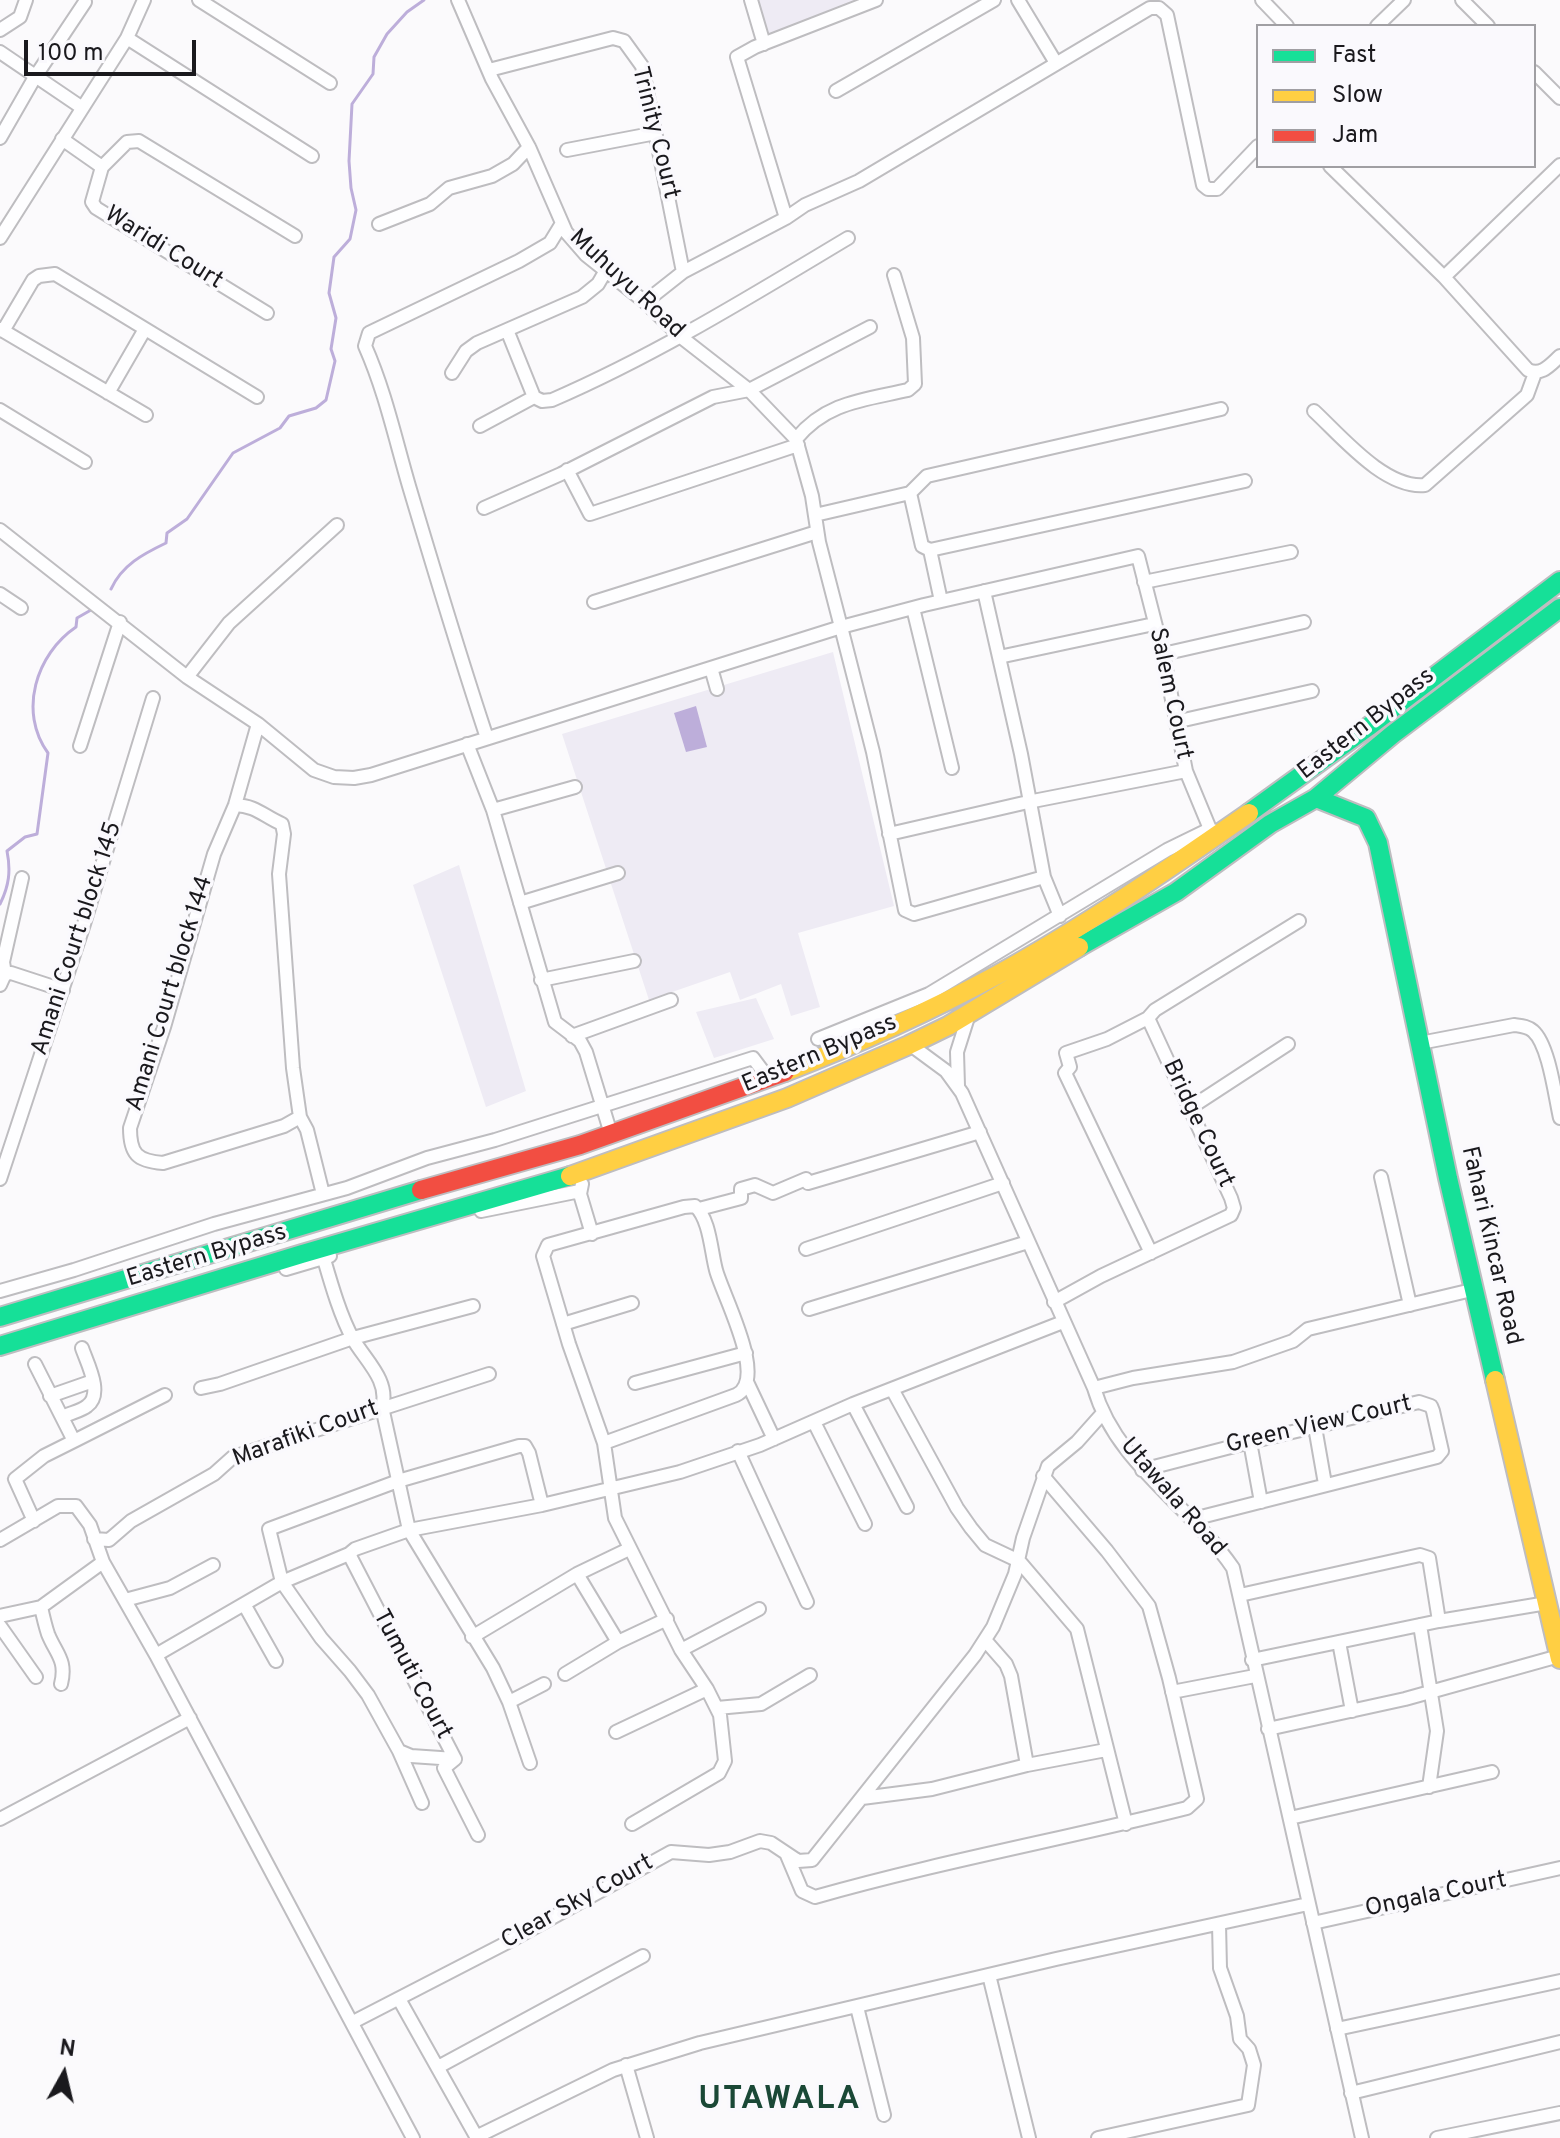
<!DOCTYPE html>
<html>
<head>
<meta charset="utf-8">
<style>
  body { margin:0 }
  #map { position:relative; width:1560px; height:2138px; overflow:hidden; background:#fbfafc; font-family:Overpass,sans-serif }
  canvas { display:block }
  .legend { position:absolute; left:1256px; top:24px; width:280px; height:144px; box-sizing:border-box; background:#faf9fd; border:2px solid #a09fa3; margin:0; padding:10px 14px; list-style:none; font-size:24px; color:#1a191d }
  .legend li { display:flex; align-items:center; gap:16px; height:40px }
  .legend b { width:40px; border:2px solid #a09fa3 }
  .north { position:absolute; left:24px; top:2034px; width:80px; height:80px; -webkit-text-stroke:6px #faf9fd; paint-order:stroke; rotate:8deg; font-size:22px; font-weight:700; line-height:32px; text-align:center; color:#1a191d }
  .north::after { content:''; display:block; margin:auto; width:28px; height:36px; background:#1a191d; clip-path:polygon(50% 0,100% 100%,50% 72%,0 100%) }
  .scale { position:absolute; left:24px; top:40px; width:172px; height:36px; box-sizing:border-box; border:4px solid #1a191d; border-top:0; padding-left:10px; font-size:24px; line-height:28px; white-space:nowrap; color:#1a191d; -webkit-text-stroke:6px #faf9fd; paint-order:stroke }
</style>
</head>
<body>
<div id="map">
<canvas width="1560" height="2138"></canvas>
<ul class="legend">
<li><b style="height:10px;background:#16e098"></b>Fast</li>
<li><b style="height:10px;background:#ffcf43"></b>Slow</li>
<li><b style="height:10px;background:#f24e42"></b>Jam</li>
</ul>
<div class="north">N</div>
<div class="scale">100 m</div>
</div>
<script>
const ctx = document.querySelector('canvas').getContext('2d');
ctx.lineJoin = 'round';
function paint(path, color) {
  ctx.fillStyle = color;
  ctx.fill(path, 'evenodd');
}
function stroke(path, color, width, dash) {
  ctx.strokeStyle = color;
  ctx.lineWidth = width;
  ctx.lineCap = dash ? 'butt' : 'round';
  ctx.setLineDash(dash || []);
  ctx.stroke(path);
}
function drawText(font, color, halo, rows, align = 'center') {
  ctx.font = font + ' Overpass,sans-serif';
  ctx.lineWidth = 7;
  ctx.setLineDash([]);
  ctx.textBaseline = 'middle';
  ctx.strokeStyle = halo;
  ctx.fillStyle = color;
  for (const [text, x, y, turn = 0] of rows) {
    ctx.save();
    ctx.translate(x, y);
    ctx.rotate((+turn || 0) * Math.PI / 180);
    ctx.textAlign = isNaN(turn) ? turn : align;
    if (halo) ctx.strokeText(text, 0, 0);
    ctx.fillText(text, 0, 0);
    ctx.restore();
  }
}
const built = new Path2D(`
  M758 0H858L765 38Z
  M833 652 894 906 798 933 820 1007 791 1016 781 984 740 1000 730 972 649 1000 562 734Z
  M459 865 526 1091 486 1107 413 885Z
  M756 998 774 1039 714 1058 696 1012Z`);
const water = new Path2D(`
  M696 706 707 747 686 752 674 713Z`);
const stream = new Path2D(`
  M111 589C122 565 143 554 166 543L167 533 187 519 233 453 280 428 289 416 316 408 326 400 335 361 331 349 336 318 329 293 334 257 350 239 356 210 351 188 349 161 352 104 373 74 374 57 387 34 407 12 424 0
  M0 904C9 886 11 871 7 851L25 837 37 834 48 753C18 712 36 654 76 627L77 618 91 610`);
const street = new Path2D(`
  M199 0 330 83
  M751 0 764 44
  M1018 0 1056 63
  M1262 0 1287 26
  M1462 0 1488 26
  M1377 26 1404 0
  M0 30 20 17 26 0
  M127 38 312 156
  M0 52 81 107
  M489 70 613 38 624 41 642 66 683 272
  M1534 72 1560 98
  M836 91 994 0
  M0 138 35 77 85 2
  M62 139 102 167 92 202 96 208 267 313
  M567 150 656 133
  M1330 166 1444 277 1528 370C1542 376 1550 365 1560 356
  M102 167 127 142 139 141 295 236
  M786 218 737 57 755 47 876 0
  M379 224 430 204 449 188 492 176 513 164 529 147
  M0 238 127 38 144 0
  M1444 277 1560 165
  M645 302 683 272 786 218 805 205 859 181 1150 8H1159L1167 15 1203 185 1208 189H1217L1258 146
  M0 329 146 415
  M507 330 534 397
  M3 331 33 280 39 276 55 274 257 397
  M452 373 466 351 477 343 582 297 598 284 605 272
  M108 393 145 329
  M534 397 542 401 552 400C656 355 751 296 848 238
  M0 410 85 462
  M1314 411C1342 437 1385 489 1425 485L1527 395 1535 373
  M480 426 534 397
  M796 439C826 402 864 400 908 390L915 384 913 338 894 275
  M567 470 590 514 798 445
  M910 493 927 476 1221 409
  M484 508 561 474 713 397 749 390 870 327
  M815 515 910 493 922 546 930 550 1245 481
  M0 530 187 677 258 724 314 770 334 777 354 778 371 775 841 627 819 542 812 496 796 439 749 390 681 337 645 302 586 255 566 232 529 147 492 79 458 0
  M930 550 941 601
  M1144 582 1291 552
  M984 591 1021 754 1044 877 1060 916
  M0 594 21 608
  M594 602 817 532
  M913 608 952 768
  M1163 654 1304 622
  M999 657 1154 624
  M711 668 717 689
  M187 677 229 623 337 525
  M1175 722 1312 691
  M258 724 235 805 214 854 164 1027 130 1128C130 1154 137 1161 163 1163L284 1126 300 1117
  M487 738C459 654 434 570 409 486 395 438 385 391 365 346L369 333 519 261 550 243 561 225
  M467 744 493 810 555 1022 580 1041 586 1052 611 1134
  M80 746 120 622
  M235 805C257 806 263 816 282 824L284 834 279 874 293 1068 300 1117 307 1130 323 1194
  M493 810 575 787
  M889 834 1028 802 1186 771
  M1044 877 914 914 905 910 873 752 841 627 924 605 1138 556 1163 654 1186 771 1210 829
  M520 903 618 873
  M5 974 3 962 22 878
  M541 980 634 961
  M0 985 5 974 11 973 63 990
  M1148 1018 1107 1039 1066 1053 1070 1067 1065 1073 1151 1253
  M572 1036 671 1000
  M818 1039 929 994 1167 850 1210 829 1218 832
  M908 1043 946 1071 962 1093 1094 1388C1116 1464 1190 1505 1233 1568L1362 2138
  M1420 1043 1514 1025C1521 1026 1527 1026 1533 1031 1549 1045 1555 1096 1560 1118
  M958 1086 957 1052 969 1014
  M1190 1108 1288 1044
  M1381 1177 1410 1305
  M0 1179 84 924 153 698
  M582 1184 580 1194 592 1234
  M699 1209 741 1198V1189L755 1185 773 1193 806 1179 808 1183 980 1132
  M481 1211 580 1191
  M321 1249C329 1276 339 1314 353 1339 365 1360 390 1381 382 1407L409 1530 493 1668 509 1702 530 1763
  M806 1249 1003 1183
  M286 1269 330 1256
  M0 1291 74 1270 214 1224 347 1188 427 1158 495 1140 753 1058 768 1078
  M1054 1302 1101 1276 1231 1215 1234 1208 1231 1198 1148 1018 1155 1010 1299 921
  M809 1309 1028 1242
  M563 1324 632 1303
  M747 1382 774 1439
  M635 1383 746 1353
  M201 1388 220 1384 353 1338 473 1306
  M1094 1388 1133 1378 1233 1362 1293 1341 1308 1329 1476 1289
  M892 1389 957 1508 971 1528 985 1545 1019 1561 1077 1629 1126 1824
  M50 1396 93 1381
  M853 1404 907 1507
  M62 1417C70 1413 81 1411 87 1406 104 1394 87 1363 82 1348
  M814 1422 865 1524
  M1315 1427 1325 1484
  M74 1441 165 1395
  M1250 1442 1261 1502
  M604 1443 736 1395C769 1380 722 1294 716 1270 711 1252 710 1219 695 1206L684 1207 548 1245 543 1256 569 1344 604 1443 615 1518 681 1650 707 1689 720 1715 725 1761 719 1773 632 1824
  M738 1451 807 1602
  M1142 1470 1250 1442 1419 1402 1431 1406 1433 1411 1442 1451 1437 1457 1193 1519
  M34 1521 15 1479 44 1456 74 1441 35 1364
  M94 1539 109 1540 131 1521 214 1474 233 1457 489 1374
  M0 1540 58 1506H76L90 1525 103 1562 156 1655
  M349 1554 455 1759 444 1768 478 1835
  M577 1574 618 1642
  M1240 1595 1420 1555 1429 1558 1439 1621
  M125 1600 170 1588 213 1565
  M244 1604 276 1661
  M41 1607C43 1616 45 1625 48 1634 56 1654 67 1660 61 1684
  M0 1616 41 1607 103 1562
  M1420 1625 1437 1731 1429 1787
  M0 1626 36 1677
  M472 1637 577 1574 629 1549
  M985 1640 1006 1664 1011 1676 1027 1765
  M1339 1642 1352 1711
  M681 1650 759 1609
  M1252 1660 1439 1621 1547 1603
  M565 1674 618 1642 667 1619
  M1172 1692 1255 1676
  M509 1702 544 1684
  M717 1708 761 1704 810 1675
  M1268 1729 1405 1699 1559 1656
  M616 1732 707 1689
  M399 1751 422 1803
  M455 1759 411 1756 399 1751 368 1695 350 1671 321 1638 282 1582 269 1529 398 1481 519 1446H525L529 1453 542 1505
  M862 1798 932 1789 1027 1765 1106 1750
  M1290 1818 1492 1772
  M0 1819 190 1718
  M786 1853 802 1891 815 1897C938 1862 1064 1839 1187 1808L1197 1799 1195 1790 1169 1678 1149 1606 1107 1551 1043 1476
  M1313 1923 1560 1868
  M989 1975 1029 2138
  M399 1999 477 2138
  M857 2007 884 2115
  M353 2022 508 1942 671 1852 709 1855 730 1852 760 1841 771 1843 798 1861 812 1860 975 1655 993 1627 1015 1574 1023 1538 1048 1466 1077 1442 1102 1414
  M1337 2029 1560 1981
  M626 2065 647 2138
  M438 2067 643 1956
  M1351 2093 1560 2042
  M476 2137 613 2070 700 2043 1056 1959 1308 1904
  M413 2138 156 1655 282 1582 349 1554 355 1549 409 1530 542 1505 680 1472 760 1445 853 1404 1063 1322
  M1098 2138 1248 2105 1254 2065 1249 2049 1240 2039 1237 2016 1220 1968 1219 1924
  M1437 2138 1560 2113`);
const fast = new Path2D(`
  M1316 798 1366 818 1378 843 1448 1178 1495 1380
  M1249 813 1368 727 1560 581
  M1079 947 1176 892 1270 824 1316 798 1393 734 1560 608
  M0 1317 421 1190
  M0 1346 302 1254 570 1176`);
const slow = new Path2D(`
  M785 1072C857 1044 928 1012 997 975 1084 927 1167 870 1249 813
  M570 1176 787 1098 909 1045 948 1026 1079 947
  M1495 1380 1560 1659`);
const jam = new Path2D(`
  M421 1190 580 1145 785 1072`);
const streetNames = [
  ["Trinity Court",654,133,76],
  ["Waridi Court",163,249,32],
  ["Muhuyu Road",626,285,43],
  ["Salem Court",1169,694,78],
  ["Eastern Bypass",1367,725,-38],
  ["Amani Court block 145",78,939,-72],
  ["Amani Court block 144",171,994,-73],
  ["Eastern Bypass",820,1055,-23],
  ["Bridge Court",1197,1124,65],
  ["Fahari Kincar Road",1490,1246,77],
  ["Eastern Bypass",207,1257,-17],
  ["Green View Court",1319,1426,-13],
  ["Marafiki Court",306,1435,-20],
  ["Utawala Road",1172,1498,49],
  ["Tumuti Court",411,1675,62],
  ["Ongala Court",1436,1896,-12],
  ["Clear Sky Court",578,1903,-29]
];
const districtNames = [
  ["UTAWALA",780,2102]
];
paint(built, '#eeebf4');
paint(water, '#bdaeda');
stroke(stream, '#bdaeda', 3);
stroke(street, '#bebdc0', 16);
stroke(fast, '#bebdc0', 22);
stroke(slow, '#bebdc0', 22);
stroke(jam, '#bebdc0', 22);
stroke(street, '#fefeff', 12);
stroke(fast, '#16e098', 18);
stroke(slow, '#ffcf43', 18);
stroke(jam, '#f24e42', 18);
drawText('24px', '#1a191d', '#faf9fd', streetNames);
ctx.letterSpacing = '2px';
drawText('bold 32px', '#1a4836', '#faf9fd', districtNames);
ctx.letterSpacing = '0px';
</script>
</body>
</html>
